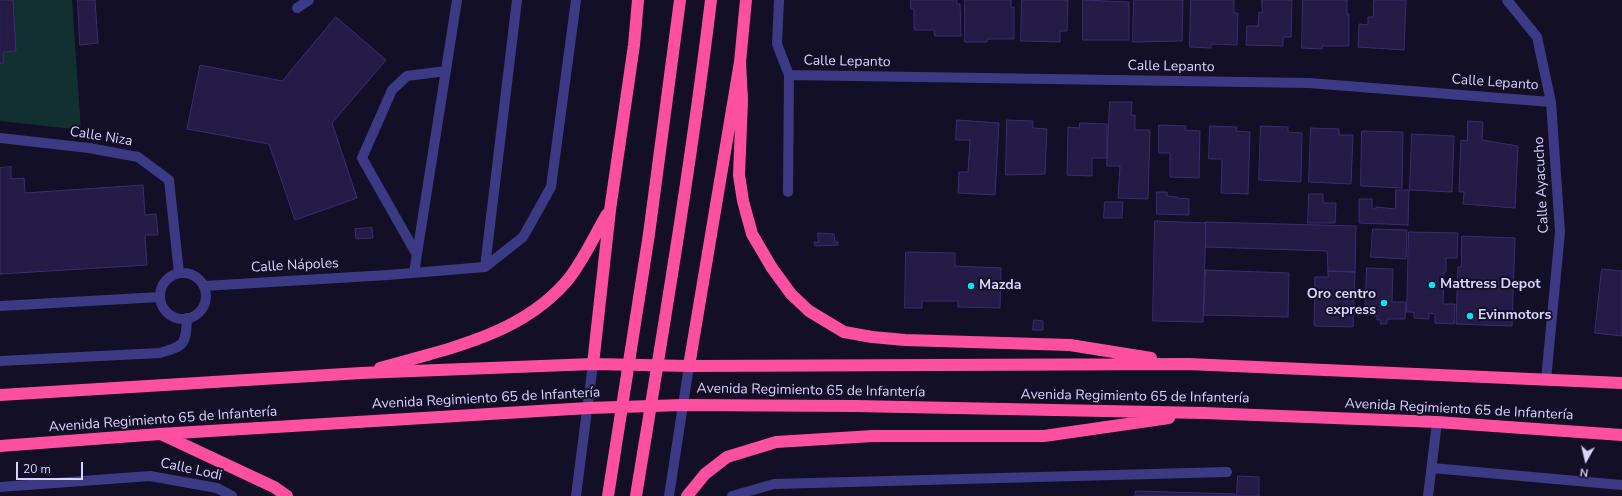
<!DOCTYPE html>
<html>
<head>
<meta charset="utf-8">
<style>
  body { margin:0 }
  #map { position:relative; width:1622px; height:496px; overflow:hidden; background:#130f26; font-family:"Nunito Sans",sans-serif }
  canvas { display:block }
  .north { position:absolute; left:1566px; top:440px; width:40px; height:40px; -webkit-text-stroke:3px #130f26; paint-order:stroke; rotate:188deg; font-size:11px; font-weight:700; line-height:16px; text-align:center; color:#d9d4ff }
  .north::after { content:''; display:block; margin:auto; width:14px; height:18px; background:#d9d4ff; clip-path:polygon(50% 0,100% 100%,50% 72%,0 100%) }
  .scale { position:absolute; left:16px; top:462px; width:67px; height:18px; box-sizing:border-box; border:2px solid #d9d4ff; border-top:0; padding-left:5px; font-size:12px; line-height:14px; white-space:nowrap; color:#d9d4ff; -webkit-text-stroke:3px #130f26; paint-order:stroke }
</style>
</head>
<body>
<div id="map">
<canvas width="1622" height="496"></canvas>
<div class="north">N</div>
<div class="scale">20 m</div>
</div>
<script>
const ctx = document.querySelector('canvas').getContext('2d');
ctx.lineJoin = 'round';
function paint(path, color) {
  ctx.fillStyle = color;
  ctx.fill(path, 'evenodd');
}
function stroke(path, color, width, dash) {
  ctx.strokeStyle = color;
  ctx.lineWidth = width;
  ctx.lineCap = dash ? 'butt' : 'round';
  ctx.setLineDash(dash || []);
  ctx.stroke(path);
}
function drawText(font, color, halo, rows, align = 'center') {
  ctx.font = font + ' "Nunito Sans",sans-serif';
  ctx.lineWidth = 4;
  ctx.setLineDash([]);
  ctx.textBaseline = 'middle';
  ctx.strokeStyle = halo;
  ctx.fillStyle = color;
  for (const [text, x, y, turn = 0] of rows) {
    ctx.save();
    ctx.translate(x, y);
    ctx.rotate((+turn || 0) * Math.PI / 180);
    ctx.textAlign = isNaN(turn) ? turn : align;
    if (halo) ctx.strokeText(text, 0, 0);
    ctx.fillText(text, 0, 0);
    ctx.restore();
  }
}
const green = new Path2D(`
  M0 0H72L81 130 0 121Z`);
const building = new Path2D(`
  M0 0H13L16 51 3 52 4 63H0Z
  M78 0H95L98 43 80 45Z
  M911 0H957V4H960L961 36H935L934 30H914V9H911Z
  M965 0H1011V7H1014V39H987V42H965Z
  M1022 0H1068L1067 31H1060V42L1021 41Z
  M1083 0 1129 2V40H1083Z
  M1134 0H1183L1182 41 1133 42Z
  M1191 0H1234V13H1238L1237 45 1211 44V48L1190 47Z
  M1262 0H1292L1291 37H1283V46L1246 45 1247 26H1258L1259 12 1262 13Z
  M1303 0H1347V14H1349V46H1322V49L1302 48Z
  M1374 0H1406L1404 50 1358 47 1359 24 1368 25V17H1373Z
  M336 17 386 60 332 123 357 198 295 220 269 144 187 129 200 65 282 81Z
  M1110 102H1132L1131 115H1135V130H1150L1148 199 1118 198 1120 166H1107Z
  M957 120 999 123 995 195 958 193 959 172H968L970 140H956Z
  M1007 120 1033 121V128L1047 129 1045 174 1006 175Z
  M1468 121 1483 122 1482 140 1518 146 1515 208 1463 204 1464 192H1459L1461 140 1467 141Z
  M1080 123 1107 124V158H1092V176L1067 175 1068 127 1079 128Z
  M1159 125 1186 126 1185 130 1200 131 1199 178 1170 177V153H1159Z
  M1210 126 1237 127 1236 131 1250 132 1248 194 1221 193 1222 159H1209Z
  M1261 126 1288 127V132L1302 133 1301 182 1259 180Z
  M1311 128 1339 129V135H1353L1351 184 1309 182Z
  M1362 131 1403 132 1402 188 1361 186Z
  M1412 134 1454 136 1452 192 1410 190Z
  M11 167V179L24 178 25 193 143 185 145 215 156 214 158 235H145L147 265 0 274V168Z
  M1396 190H1409L1408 225 1359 223V199H1372V209H1376V207L1395 209Z
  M1157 192H1167V196L1177 197V198L1189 199V215L1157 214Z
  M1309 194H1323V203H1336L1335 223H1308Z
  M1105 202H1123L1122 218H1104Z
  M1155 221 1206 223 1203 322 1153 321Z
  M1206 222 1356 226 1355 272 1328 271 1327 251 1206 247Z
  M372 228 373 238 356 239 355 229Z
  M1373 229 1407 230 1406 259 1371 257Z
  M1409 232 1458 233 1457 258H1446V272H1444L1443 304H1455L1454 324 1435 323V314L1429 313V319L1414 318V312H1407Z
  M818 233 834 234 835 242H838V245L815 246 814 242H818Z
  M1462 236 1515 238 1512 326 1456 324 1458 267H1461Z
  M906 252 955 253V266L1001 268 1000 308 958 307V301H922V308H905Z
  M1367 268 1393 269 1392 302H1406L1405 319H1387V324H1380L1381 320H1377V316L1365 315Z
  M1602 269 1622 271V336L1595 333Z
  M1206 270 1289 273 1288 317 1204 315Z
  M1328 271 1355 272 1353 327 1314 326 1315 277H1328Z
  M1034 320 1043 321V330H1033Z
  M1238 476 1259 477V496H1237Z
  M1136 491 1235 494V496H1135Z`);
const lane = new Path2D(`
  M297 8 309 0
  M417 255 362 158 392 90 407 76 446 71
  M485 267 517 0
  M414 273 457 0
  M388 275 485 267 523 237 551 187 576 0
  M0 306 160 297
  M732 496 774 484 1227 472`);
const street = new Path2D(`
  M779 0 777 44 789 75 788 192
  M1507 0 1537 37 1551 102 1560 232 1546 380
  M789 75 1309 83 1551 102
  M0 138 89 148 138 157 169 180 179 273
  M160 296a23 23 0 1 1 46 0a23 23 0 1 1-46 0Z
  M204 286 388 275
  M0 361 160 353C185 346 186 344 187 318
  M1432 468 1622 485
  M0 487 150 476 217 488 232 496
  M576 496 593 364
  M669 496 689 366
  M1428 496 1437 422`);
const highway = new Path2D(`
  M740 62 742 100 739 175 743 201 752 234 772 268 791 294 809 311 844 332 872 337 905 340 1070 345 1151 358
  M593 364 610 210 634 45 638 0
  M689 366 740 62 746 0
  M380 368C446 349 519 336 566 282 583 262 594 236 607 214
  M0 395 361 373 593 364 689 366 1188 364 1622 383
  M161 434 274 487 287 496
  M0 446 160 434 588 408 683 405 855 406 1204 413 1437 422 1622 435
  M687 496 705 474 727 457 776 442 873 436H1044L1169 418`);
const highwayBridge = new Path2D(`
  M608 496 649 234 680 0
  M636 496C663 331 691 166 711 0`);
const markers = [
  [1432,285,4,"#00e5ff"],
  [971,286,4,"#00e5ff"],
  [1384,303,4,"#00e5ff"],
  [1470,316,4,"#00e5ff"]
];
const streetNames = [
  ["Calle Lepanto",847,62,1],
  ["Calle Lepanto",1171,67,1],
  ["Calle Lepanto",1495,83,4],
  ["Calle Niza",101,137,9],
  ["Calle Ayacucho",1542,185,-93],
  ["Calle Nápoles",295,266,-3],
  ["Avenida Regimiento 65 de Infantería",811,391,1],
  ["Avenida Regimiento 65 de Infantería",1135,397,1],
  ["Avenida Regimiento 65 de Infantería",486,399,-3],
  ["Avenida Regimiento 65 de Infantería",1459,410,3],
  ["Avenida Regimiento 65 de Infantería",163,420,-4],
  ["Calle Lodi",191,470,12]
];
const poiNames = [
  ["Mattress Depot",1440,285],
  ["Mazda",979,286],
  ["Oro centro",1376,295,"right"],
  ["express",1376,311,"right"],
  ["Evinmotors",1478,316]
];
paint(green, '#12302f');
paint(building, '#241b47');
stroke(building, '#3b2d73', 1);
stroke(lane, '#3d3a85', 10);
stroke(street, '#3d3a85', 10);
stroke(highway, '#ff4fa3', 12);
stroke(highwayBridge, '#ff4fa3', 12);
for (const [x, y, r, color] of markers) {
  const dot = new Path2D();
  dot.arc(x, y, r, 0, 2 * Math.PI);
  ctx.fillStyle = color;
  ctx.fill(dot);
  stroke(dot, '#130f26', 1.5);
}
drawText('14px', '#d9d4ff', '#130f26', streetNames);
drawText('bold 14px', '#d9d4ff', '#130f26', poiNames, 'left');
</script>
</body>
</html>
